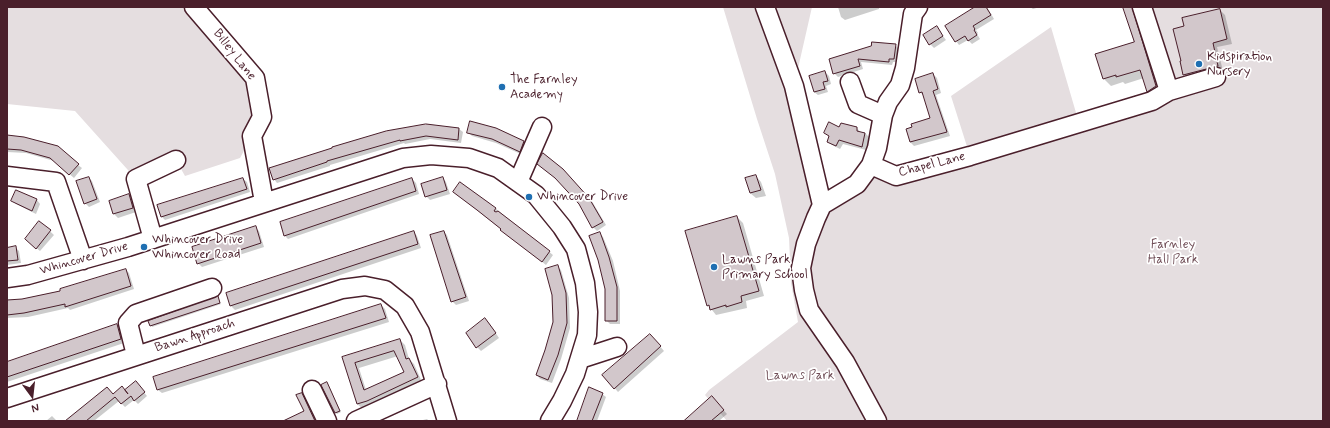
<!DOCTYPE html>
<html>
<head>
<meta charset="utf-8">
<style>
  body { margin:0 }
  #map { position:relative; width:1330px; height:428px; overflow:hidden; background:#fff; font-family:Mynerve,sans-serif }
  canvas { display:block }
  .frame { position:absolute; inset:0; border:8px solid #4a1f2b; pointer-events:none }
  .north { position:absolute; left:12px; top:376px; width:40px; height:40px; -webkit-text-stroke:3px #fff; paint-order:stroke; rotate:165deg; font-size:11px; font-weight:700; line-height:16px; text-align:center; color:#4a1f2b }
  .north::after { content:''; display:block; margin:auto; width:14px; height:18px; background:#4a1f2b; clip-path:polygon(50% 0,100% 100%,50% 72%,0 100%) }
</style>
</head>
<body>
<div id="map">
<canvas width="1330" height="428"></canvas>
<div class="frame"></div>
<div class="north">N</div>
</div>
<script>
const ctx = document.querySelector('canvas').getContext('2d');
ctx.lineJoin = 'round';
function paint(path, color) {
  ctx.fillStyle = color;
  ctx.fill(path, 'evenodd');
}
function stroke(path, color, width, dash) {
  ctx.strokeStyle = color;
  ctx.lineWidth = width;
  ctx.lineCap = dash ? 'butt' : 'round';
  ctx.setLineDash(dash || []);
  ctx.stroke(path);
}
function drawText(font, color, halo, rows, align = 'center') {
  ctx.font = font + ' Mynerve,sans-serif';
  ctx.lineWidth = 3.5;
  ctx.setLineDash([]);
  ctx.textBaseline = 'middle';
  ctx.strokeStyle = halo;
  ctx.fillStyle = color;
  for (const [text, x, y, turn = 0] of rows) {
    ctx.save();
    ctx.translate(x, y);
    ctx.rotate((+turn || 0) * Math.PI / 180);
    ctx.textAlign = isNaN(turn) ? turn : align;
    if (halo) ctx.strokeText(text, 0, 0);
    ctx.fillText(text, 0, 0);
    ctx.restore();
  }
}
const green = new Path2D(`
  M7 7H194L255 78 252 136 240 158 185 176 176 160 136 179 75 111 7 104Z
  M723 7H812L794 86 822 205 871 165 896 176 970 156 951 96 1051 27 1079 123 1169 91 1142 7H1323V421H727L705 395 709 390 798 322 791 283 789 238 775 174 757 119Z`);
const shadow = new Path2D(`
  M838 7H879V9L845 20 841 17Z
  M977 7H987L994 19 976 30 978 33 977 34 980 39 972 44 968 40 959 45 956 41Z
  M1030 7H1040L1033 9Z
  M1130 7H1132L1139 14 1163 94 1155 98 1148 91 1144 78 1125 84 1123 82 1111 86 1103 78 1135 42Z
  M1220 10 1225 15 1232 44 1217 47 1223 71 1189 79 1184 74 1182 62 1185 27Z
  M937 28 946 40 934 48 930 44Z
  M895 45 899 49 898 62H893L892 65 861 62 863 69 838 77 834 73 830 59Z
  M825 72 829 76 831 84 826 86 828 92 818 95 814 92Z
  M933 74 937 78 941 93 936 95 950 136 914 146 910 142 907 129 931 119 924 96 920 92Z
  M840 128H857L860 132 865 133 869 137 866 150 843 144 840 149 832 145 828 142 830 137 825 133Z
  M459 129 463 132 461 143 430 139 405 144 404 143 330 165V166L277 183 274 179 387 132Z
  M495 129 524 142 527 146 523 155 496 143 472 136 469 133Z
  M7 136 78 165 82 168 74 178 54 161 26 153 7 152Z
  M567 174 593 203 606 225 597 231 593 227Z
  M756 176 761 182 766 196 756 198 750 193Z
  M89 178 92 181 100 202 89 207 85 203Z
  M443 178 446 182 450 194 430 200 426 196Z
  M243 179 247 182 250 192 165 220 161 216Z
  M412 179 416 183 419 194 288 239 284 235Z
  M17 191 37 200 40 204 36 214 16 204 12 201Z
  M454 192 495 208 553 255 546 265Z
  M129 196 133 199 136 212 118 218 114 214 110 201Z
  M737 217 743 223 764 296 746 301 747 308 716 315 708 305Z
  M40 222 54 235 40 251 30 243Z
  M256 228 259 231 264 247 202 267 198 263Z
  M414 232 417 236 421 248 235 310 231 306 227 293Z
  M444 232 447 235 469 301 456 305 452 301Z
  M599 233 603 237 613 261 620 291V324H610L606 320V289Z
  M16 248 19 251 21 263 7 265V249Z
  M558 267 561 270 569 298 570 328 561 359 552 383 540 379 537 375 546 351 554 322Z
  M126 270 129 273 134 289 70 310 68 308 28 317 7 318V302L62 291Z
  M218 298 221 304 152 327 151 325Z
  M381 305 385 309 389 322 162 393 158 390 154 378Z
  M489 323 499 338 481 351 477 347Z
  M117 326 121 329 124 343 7 382V363Z
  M654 339 664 351 618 392 604 376Z
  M400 340 405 345 409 359 414 364 422 382 362 408 357 404 344 357ZM398 356 405 372 366 390 359 368Z
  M327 383 341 412 337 414 336 413Z
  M139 386 147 396 138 404 134 400 125 407 119 401 94 421H67L113 395Z
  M302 394 305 397 316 421H284L305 412Z
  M602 394 606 397 597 421H578Z
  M715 401 727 414 719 421H686Z
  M52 416 57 421H46Z
  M427 419 429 421H419Z`);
const building = new Path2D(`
  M975 7H986L991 15 973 26 975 29 974 30 977 35 968 41 965 36 955 42 945 26Z
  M1123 7H1132L1156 86 1147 92 1140 70 1116 77V75L1103 79 1095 54 1134 42Z
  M1220 9 1227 39 1213 43 1218 66 1183 75 1180 61H1181L1173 29 1184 26 1182 18Z
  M937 26 943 36 929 45 923 35Z
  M872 42 896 44 894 59H889V62L858 59 860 66 833 74 829 59 871 46Z
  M825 71 828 81 823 82 825 89 814 92 809 76Z
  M933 73 938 89 933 91 947 132 910 142 906 129 912 127 911 124 930 118 922 92 919 93 915 79Z
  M470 121 496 128 524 141 520 152 492 139 467 133Z
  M829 122 839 127 841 123 857 127V131L865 133 862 147 839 140 836 146 827 142 829 136 824 133Z
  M426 124 459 128 458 140 426 136 400 141V140L327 161V162L273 180 269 168 332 148V147L386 131Z
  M7 135 24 137 58 146 79 164 69 175 50 158 21 150 7 149Z
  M543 153 563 169 589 198 603 222 592 228 579 204 555 178 537 164Z
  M756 175 761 190 750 193 745 178Z
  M89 177 97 199 84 204 76 181Z
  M443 177 447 190 425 197 421 184Z
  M243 178 247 189 161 217 157 205Z
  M412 178 416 191 284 236 280 222Z
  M460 182 496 208 494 211 496 212 498 211 550 251 542 262 500 230 501 229 477 210 453 192Z
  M16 190 37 199 32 211 11 201Z
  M129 194 133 208 113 214 109 201Z
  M737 216 759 291 741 296 742 302 726 307V305L710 310 709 305 707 306 685 231Z
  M39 221 51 230 36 249 25 239Z
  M256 226 261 243 197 264 192 247Z
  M414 231 418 244 230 306 226 293Z
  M444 231 466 297 451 302 430 235Z
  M600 232 609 257 617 287V321H605V289L598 260 589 236Z
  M16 246 18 260 7 261V248Z
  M558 265 566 293 567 323 558 355 548 380 536 375 545 350 553 322 552 295 545 269Z
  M126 269 131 286 65 307V304L24 313 7 315V300L22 299 60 291V289Z
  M218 296 220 303 150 326 148 321Z
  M381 304 386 318 157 390 153 377Z
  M485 318 496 333 476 348 466 333Z
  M117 324 121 339 7 377V362Z
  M650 334 661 346 614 389 602 375Z
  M400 339 406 359 409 358 418 377 367 401 357 404 342 357ZM394 351 404 372 364 390 355 363Z
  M136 381 145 392 134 401 131 396 121 404 115 397 86 421H65L107 387 113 394 122 386 128 394 125 390Z
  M327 382 340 411 335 413 321 385Z
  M589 387 603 393 592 421H577Z
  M302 393 315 421H283L304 411 296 395Z
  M712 396 724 410 711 421H684Z`);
const minor = new Path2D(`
  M194 7 255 78 262 117 252 136 264 202
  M765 7 794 86 822 205
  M1142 7 1169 91
  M850 82 858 104 883 115
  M871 165 896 176 970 156 1152 101 1169 91 1216 77
  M7 176 56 182 83 260
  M518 182 542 127
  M153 239 136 179 176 160
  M7 278 28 275 128 247 403 158 431 155 469 158 498 168 536 195 562 227 576 249 585 283 588 312 587 335 575 374 562 401 550 421
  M136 355 128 323 136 314 212 288
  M580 359 617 347
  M312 390 327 421
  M7 398 342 289 365 286 385 290 405 306 420 332 447 421
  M356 421 437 384
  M877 421 845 362 809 310 804 290 801 268 806 244 816 218 822 205 857 184 871 165 877 148 883 115 888 102 900 85 905 68 913 14 918 7`);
const markers = [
  [1199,64,4,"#1f6fb2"],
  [502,87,4,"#1f6fb2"],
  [529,197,4,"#1f6fb2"],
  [144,247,4,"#1f6fb2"],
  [714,267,4,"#1f6fb2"]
];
const streetNames = [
  ["Billey Lane",234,55,52],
  ["Chapel Lane",932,165,-14],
  ["Whincover Drive",84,259,-16],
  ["Bawn Approach",195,336,-18]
];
const poiNames = [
  ["Kidspiration",1207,57],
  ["Nursery",1207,72],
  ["The Farnley",510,80],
  ["Academy",510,95],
  ["Whincover Drive",537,197],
  ["Whincover Drive",152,240],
  ["Whincover Road",152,255],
  ["Lawns Park",722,260],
  ["Primary School",722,275]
];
const parkNames = [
  ["Farnley",1173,245],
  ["Hall Park",1173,260],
  ["Lawns Park",800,376]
];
paint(green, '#e5dee0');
paint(shadow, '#0003');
paint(building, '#d2c7cb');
stroke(building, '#4a1f2b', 1);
stroke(minor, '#4a1f2b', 21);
stroke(minor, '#fff', 18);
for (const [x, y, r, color] of markers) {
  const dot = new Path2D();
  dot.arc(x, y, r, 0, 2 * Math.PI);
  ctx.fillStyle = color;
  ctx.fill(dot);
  stroke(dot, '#fff', 1.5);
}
drawText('13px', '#4a1f2b', '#fff', streetNames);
drawText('13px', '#4a1f2b', '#fff', poiNames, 'left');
drawText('13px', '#714f58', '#fff', parkNames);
</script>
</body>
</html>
